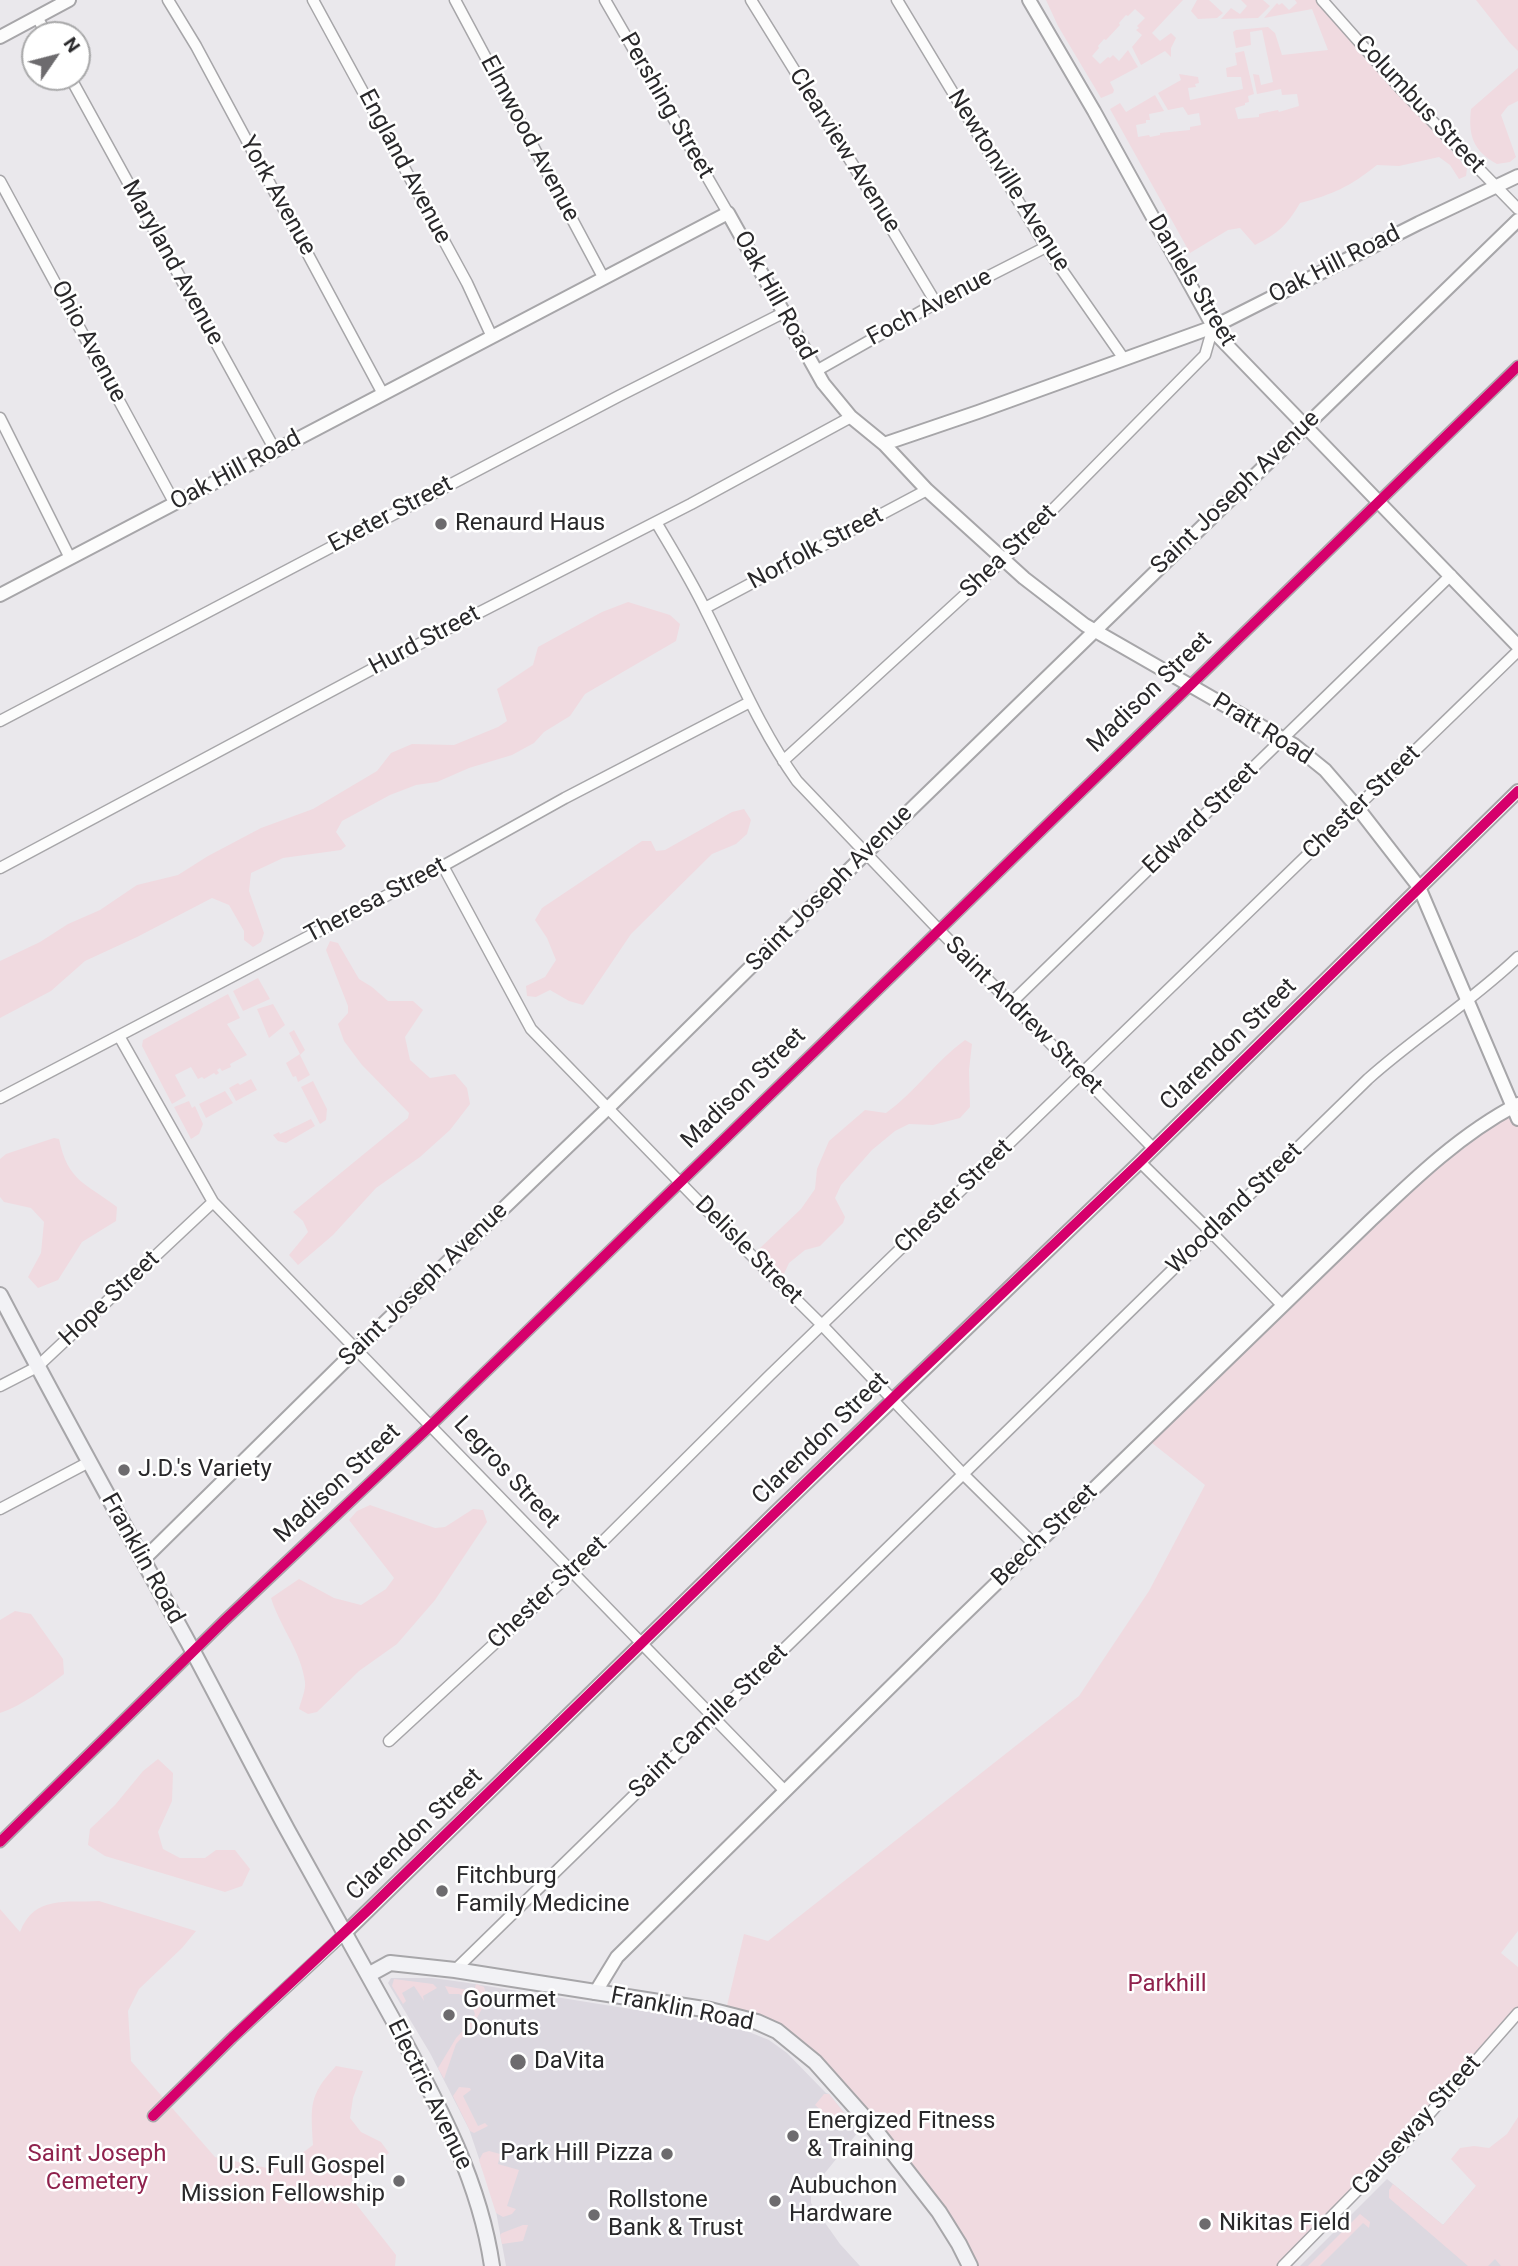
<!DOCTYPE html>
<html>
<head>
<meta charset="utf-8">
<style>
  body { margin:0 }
  #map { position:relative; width:1518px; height:2266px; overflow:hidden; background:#eae8ec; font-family:Roboto,sans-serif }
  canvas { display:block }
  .north { position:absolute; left:21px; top:21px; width:70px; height:70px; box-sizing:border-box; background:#fff; border:2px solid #a9a9aa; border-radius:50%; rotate:55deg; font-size:19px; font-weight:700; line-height:28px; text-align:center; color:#29282a }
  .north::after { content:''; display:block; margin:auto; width:24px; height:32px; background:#6d6b6e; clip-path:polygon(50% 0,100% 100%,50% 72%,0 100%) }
</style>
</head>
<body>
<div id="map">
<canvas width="1518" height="2266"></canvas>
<div class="north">N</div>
</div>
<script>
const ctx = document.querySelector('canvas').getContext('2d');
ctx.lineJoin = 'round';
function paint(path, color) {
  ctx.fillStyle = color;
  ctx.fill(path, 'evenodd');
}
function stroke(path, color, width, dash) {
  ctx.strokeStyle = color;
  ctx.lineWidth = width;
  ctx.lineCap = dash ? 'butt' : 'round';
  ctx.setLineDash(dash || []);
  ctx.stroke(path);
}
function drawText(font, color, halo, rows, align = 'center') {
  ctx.font = font + ' Roboto,sans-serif';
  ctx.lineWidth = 5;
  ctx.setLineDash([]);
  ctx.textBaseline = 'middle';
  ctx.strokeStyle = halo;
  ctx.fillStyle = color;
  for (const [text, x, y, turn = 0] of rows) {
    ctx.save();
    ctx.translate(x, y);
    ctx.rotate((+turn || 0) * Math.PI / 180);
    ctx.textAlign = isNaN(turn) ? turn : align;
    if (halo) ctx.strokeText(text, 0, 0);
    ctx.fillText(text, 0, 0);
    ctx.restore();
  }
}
const built = new Path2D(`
  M391 1978H432L462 1982 705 2021 749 2032 769 2040 787 2053 826 2093 829 2094 859 2131 811 2190V2203L840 2244 860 2266H506L495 2206 469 2129 430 2053 388 1983Z
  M1518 2137V2266H1300L1387 2179 1443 2225Z`);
const green = new Path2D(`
  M1046 0H1183L1152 33 1160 41 1171 33 1176 38 1171 48V57L1165 51 1141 65 1132 47 1142 35 1136 30 1139 28 1137 26 1145 18 1135 9 1128 16 1126 15 1119 23 1120 25 1106 40 1104 39 1098 46 1099 48 1092 56 1100 64 1108 57 1110 58 1113 55 1119 61 1128 50 1138 67 1110 82 1114 90 1113 93 1101 98 1058 26Z
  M1197 0H1209L1223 13 1217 18 1198 19 1191 11Z
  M1241 0H1263L1270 6 1258 18 1221 19 1231 8 1240 14 1247 6Z
  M1295 0H1317L1467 168 1466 176 1459 179 1450 165 1439 157 1399 166 1377 165C1351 186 1332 195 1300 203 1287 225 1279 233 1255 245L1240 228 1228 230 1190 253 1110 109 1120 103 1126 112 1155 95 1164 111 1149 114 1150 120H1146V123L1136 125 1138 137 1149 135 1150 137 1160 135V133L1190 130V127L1201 125 1199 113 1188 115 1183 107 1168 110 1158 93 1181 80 1179 74 1198 77 1199 83 1195 84 1196 87 1188 88 1190 100 1243 89 1241 77H1227L1226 68 1237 65 1235 53 1244 51 1254 94 1248 96 1249 102 1245 103V105L1235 108 1238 119 1259 117V114L1278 110 1279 112 1299 106 1297 94 1282 95 1281 89 1257 94 1253 74 1259 75 1261 85 1273 82 1262 30 1250 32 1251 45 1236 48 1233 32 1236 30 1268 27 1275 33 1282 55 1328 50 1312 9 1264 18 1277 3 1279 5 1282 3 1289 10 1297 3Z
  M1476 0H1518V51L1510 43Z
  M1518 68V101L1508 106 1501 115 1516 157 1510 162 1497 164C1473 151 1468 135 1471 109Z
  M628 602 670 615 680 624 676 641 585 694 570 716 544 732 534 743 512 755 469 768 437 782 416 785 390 795 342 821 336 832 346 846 341 850 283 858 251 873 249 891 264 933 261 942 253 947 244 940V931L229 905 212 898 137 937 85 961 51 991 0 1018V961L40 942 68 924 100 910 137 885 178 875 208 856 261 828 313 809 377 771 391 753 412 744 454 745 498 727 507 721 497 689 533 665 538 647 602 612Z
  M744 809 751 820 747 834 736 844 712 854 631 934 583 1005 569 1001 550 990 536 997 527 996 526 986 545 977 556 960 547 938 535 920 542 908 642 841H651L656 851 665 850 732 812Z
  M330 941 338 943 359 979 372 987 388 1001H413L423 1010 405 1037 410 1060 430 1078 455 1074 467 1088 470 1104 450 1130 420 1157 376 1188 333 1235 298 1265 289 1255 308 1232 303 1221 293 1212 408 1118 409 1113 362 1065 344 1041 338 1024 348 1013V1006L326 950Z
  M258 978 270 999 243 1011 233 991Z
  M228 994 240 1018 227 1024 247 1055 230 1064 231 1067 222 1071 220 1068 217 1070 219 1073 216 1075 214 1073 204 1079 202 1077 198 1079 191 1067 175 1075 186 1096 172 1104 142 1046 143 1040Z
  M273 1004 285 1025 269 1038 257 1009Z
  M294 1030 305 1050 300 1055 310 1075 298 1082 296 1076 293 1077 286 1063 300 1054 289 1033Z
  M965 1040 972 1044 969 1070 970 1107 960 1118 933 1125 909 1124 895 1131 872 1150 841 1185 835 1198 845 1217 843 1223 820 1246 805 1250 789 1263 784 1274 775 1270 759 1249 801 1209 815 1189 817 1169 829 1141 865 1110 886 1113C915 1092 936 1061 965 1040Z
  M251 1079 257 1090 236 1101 229 1088 238 1083 240 1085Z
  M313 1081 327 1109 326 1120 320 1124 301 1087Z
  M225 1091 233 1103 206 1118 199 1104Z
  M189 1101 192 1108 195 1106 203 1124 199 1134 191 1139 174 1107Z
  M1514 1106 1518 1119V1931L1501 1953 1518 1967V2013L1283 2266H970L939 2212 796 2045 725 2014 744 1934 768 1941 1079 1696 1149 1591 1205 1485 1147 1439 1410 1183Z
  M311 1119 315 1126 286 1143 278 1141 273 1135 279 1132 280 1134Z
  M54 1138 59 1139C68 1182 86 1183 117 1207L116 1221 82 1242 58 1280 38 1288 28 1277 41 1253 44 1222 31 1208 4 1202 0 1197V1159L6 1154Z
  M370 1505 435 1528 445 1527 473 1509 483 1510 487 1522 435 1600 397 1644 359 1671 317 1712 308 1714 299 1709C301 1701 306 1690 305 1682 301 1651 280 1627 271 1598L299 1579 334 1598 361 1605 386 1589 394 1578 349 1520 357 1511Z
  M15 1611 31 1614 63 1659 64 1674C44 1689 23 1705 0 1713V1620Z
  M158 1759 173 1773 172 1801 158 1832 163 1849 180 1858H205L216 1850H235L250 1869 242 1886 225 1892 105 1856 88 1845 90 1829 115 1805 143 1771Z
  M99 1901 196 1931 182 1948 139 1989 128 2011 131 2061 215 2157 267 2168 289 2163 313 2145C311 2106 308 2096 336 2066L363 2071 353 2098 350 2118 361 2132 381 2142 389 2153 352 2181 349 2195 396 2255 395 2266H0V1909L20 1932C34 1895 66 1903 99 1901Z
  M394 1979 433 1984 437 1988 423 1996 424 2001 414 1986 402 1993 406 2001 403 2004 392 1986Z
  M476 1984 484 1987 487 1996 484 2005 472 2027 456 2044 444 2079 438 2068 456 2038 472 2021 475 2014 469 1999 459 1994H449L445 1986 474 1991Z
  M459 2087 470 2088 471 2090 463 2096 478 2126 485 2123 488 2126 474 2133 470 2131 453 2096Z
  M824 2094H829L849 2119 847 2125 839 2126 815 2105Z
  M1518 2117V2266H1501L1495 2259 1488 2266H1468L1389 2198V2190L1393 2184 1443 2225 1476 2186 1451 2159 1460 2148 1474 2146 1489 2148 1507 2134Z
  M489 2151 500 2154 498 2164 519 2170 507 2206 516 2209 512 2214 503 2217 496 2213 479 2160 483 2153Z
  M1360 2214 1370 2222 1369 2228 1363 2223 1320 2266H1308Z
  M523 2225H528L523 2241 502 2244 500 2235 502 2233Z`);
const minor = new Path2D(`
  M168 0 196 46 383 394
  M313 0 467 283 492 337
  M455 0 603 277
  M605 0 728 213
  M751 0 863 181 936 303
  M897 0 1046 247 1124 359
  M1322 0 1400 88 1518 209
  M37 17 47 35
  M70 77 275 450
  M0 181 175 504
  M816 371 936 303 1046 247
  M0 418 70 558
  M656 522C673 551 691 580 706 611 735 668 759 728 797 781L939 930 1153 1148
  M705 608 927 490
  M0 721 619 396 783 313
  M783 761 1003 560 1205 355 1213 327
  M443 866 531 1029 731 1235 822 1325 963 1474 1035 1545
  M0 868 451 627 691 504 851 417
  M1011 1003 1451 575
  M119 1036 213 1202 784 1790
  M0 1098 443 866 565 798 750 702
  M1140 1162 1211 1232 1283 1306
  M0 1386 37 1367 213 1202
  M0 1509 89 1462
  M389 1741 571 1573 770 1375 1518 651
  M0 1842 225 1620 431 1425 1518 366
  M455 1970 1368 1079C1416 1036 1471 1002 1518 957
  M153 2116 232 2038 345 1933
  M1283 2266 1402 2145 1518 2013`);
const tertiary = new Path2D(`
  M1029 0 1094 111 1219 337 1518 646
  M0 37 69 0
  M884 444 978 412 1213 327 1419 223 1518 176
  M0 595 728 213 823 383 851 417 884 444 927 490 1024 578 1085 625 1294 745 1325 770 1357 807 1419 887 1518 1119
  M143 1560 356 1350 608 1108 866 853 1518 220
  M345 1933 774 1514 1140 1162 1518 791
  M595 1993 617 1957 941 1637 1370 1221C1415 1178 1462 1133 1518 1104`);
const secondary = new Path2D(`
  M0 1295C61 1412 125 1527 188 1642 222 1705 254 1769 288 1831 323 1894 358 1956 392 2018 434 2097 479 2176 492 2266
  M370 1974 390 1963 455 1970 710 2010 757 2022 777 2031 815 2062 872 2126 939 2212 959 2244 970 2266`);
const cycleway = new Path2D(`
  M0 1842 225 1620 431 1425 1518 366
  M153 2116 232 2038 367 1911 899 1392 1140 1162 1518 791`);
const markers = [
  [441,524,7,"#6d6b6e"],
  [124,1470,7,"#6d6b6e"],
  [442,1891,7,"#6d6b6e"],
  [449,2015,7,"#6d6b6e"],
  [518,2062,9,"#6d6b6e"],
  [793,2136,7,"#6d6b6e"],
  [667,2154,7,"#6d6b6e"],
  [399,2181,7,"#6d6b6e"],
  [775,2201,7,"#6d6b6e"],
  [594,2215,7,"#6d6b6e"],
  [1205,2224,7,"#6d6b6e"]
];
const streetNames = [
  ["Columbus Street",1419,105,47],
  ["Pershing Street",666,106,60],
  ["Elmwood Avenue",529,139,62],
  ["Clearview Avenue",844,151,58],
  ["England Avenue",404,167,62],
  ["Newtonville Avenue",1008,181,58],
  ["York Avenue",277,196,61],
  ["Maryland Avenue",172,263,61],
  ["Oak Hill Road",1335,265,-27],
  ["Daniels Street",1191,281,59],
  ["Oak Hill Road",774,296,61],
  ["Foch Avenue",930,308,-28],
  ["Ohio Avenue",88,342,62],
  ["Oak Hill Road",236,471,-28],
  ["Saint Joseph Avenue",1236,493,-44],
  ["Exeter Street",391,515,-28],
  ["Norfolk Street",816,549,-28],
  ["Shea Street",1009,552,-44],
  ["Hurd Street",425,641,-28],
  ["Madison Street",1150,693,-44],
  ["Pratt Road",1262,730,32],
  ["Chester Street",1362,803,-44],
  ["Edward Street",1201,819,-44],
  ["Saint Joseph Avenue",830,889,-45],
  ["Theresa Street",376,901,-28],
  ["Saint Andrew Street",1023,1016,45],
  ["Clarendon Street",1229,1045,-44],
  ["Madison Street",744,1089,-44],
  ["Chester Street",954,1197,-44],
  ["Woodland Street",1235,1209,-44],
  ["Delisle Street",748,1251,45],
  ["Saint Joseph Avenue",424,1285,-44],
  ["Hope Street",110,1299,-43],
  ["Clarendon Street",821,1439,-44],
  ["Legros Street",506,1473,47],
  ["Madison Street",338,1484,-43],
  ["Beech Street",1045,1536,-44],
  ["Franklin Road",142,1559,61],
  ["Chester Street",548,1593,-43],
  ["Saint Camille Street",709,1722,-44],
  ["Clarendon Street",415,1835,-44],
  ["Franklin Road",682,2010,11],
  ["Electric Avenue",429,2095,64],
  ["Causeway Street",1417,2126,-48]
];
const poiNames = [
  ["Renaurd Haus",455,524],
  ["J.D.'s Variety",138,1470],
  ["Fitchburg",456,1877],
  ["Family Medicine",456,1905],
  ["Gourmet",463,2001],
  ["Donuts",463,2029],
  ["DaVita",534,2062],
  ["Energized Fitness",807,2122],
  ["& Training",807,2150],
  ["Park Hill Pizza",653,2154,"right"],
  ["U.S. Full Gospel",385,2167,"right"],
  ["Mission Fellowship",385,2195,"right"],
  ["Aubuchon",789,2187],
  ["Hardware",789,2215],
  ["Rollstone",608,2201],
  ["Bank & Trust",608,2229],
  ["Nikitas Field",1219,2224]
];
const parkNames = [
  ["Parkhill",1167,1985],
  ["Saint Joseph",97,2155],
  ["Cemetery",97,2183]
];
paint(built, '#dcd8e0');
paint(green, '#f0dae0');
stroke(minor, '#a7a6a9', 13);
stroke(tertiary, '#a7a6a9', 16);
stroke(secondary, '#a7a6a9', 18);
stroke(minor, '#fcfcfc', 10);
stroke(tertiary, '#fcfcfc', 12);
stroke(secondary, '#f2f2f5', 14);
stroke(cycleway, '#d6006c', 10);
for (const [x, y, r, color] of markers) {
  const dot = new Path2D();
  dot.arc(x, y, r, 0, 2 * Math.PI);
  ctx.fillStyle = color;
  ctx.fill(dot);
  stroke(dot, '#fff', 2.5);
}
drawText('24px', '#29282a', '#fff', streetNames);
drawText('24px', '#29282a', '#fff', poiNames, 'left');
drawText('24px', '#8f224d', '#fff', parkNames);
</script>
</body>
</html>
